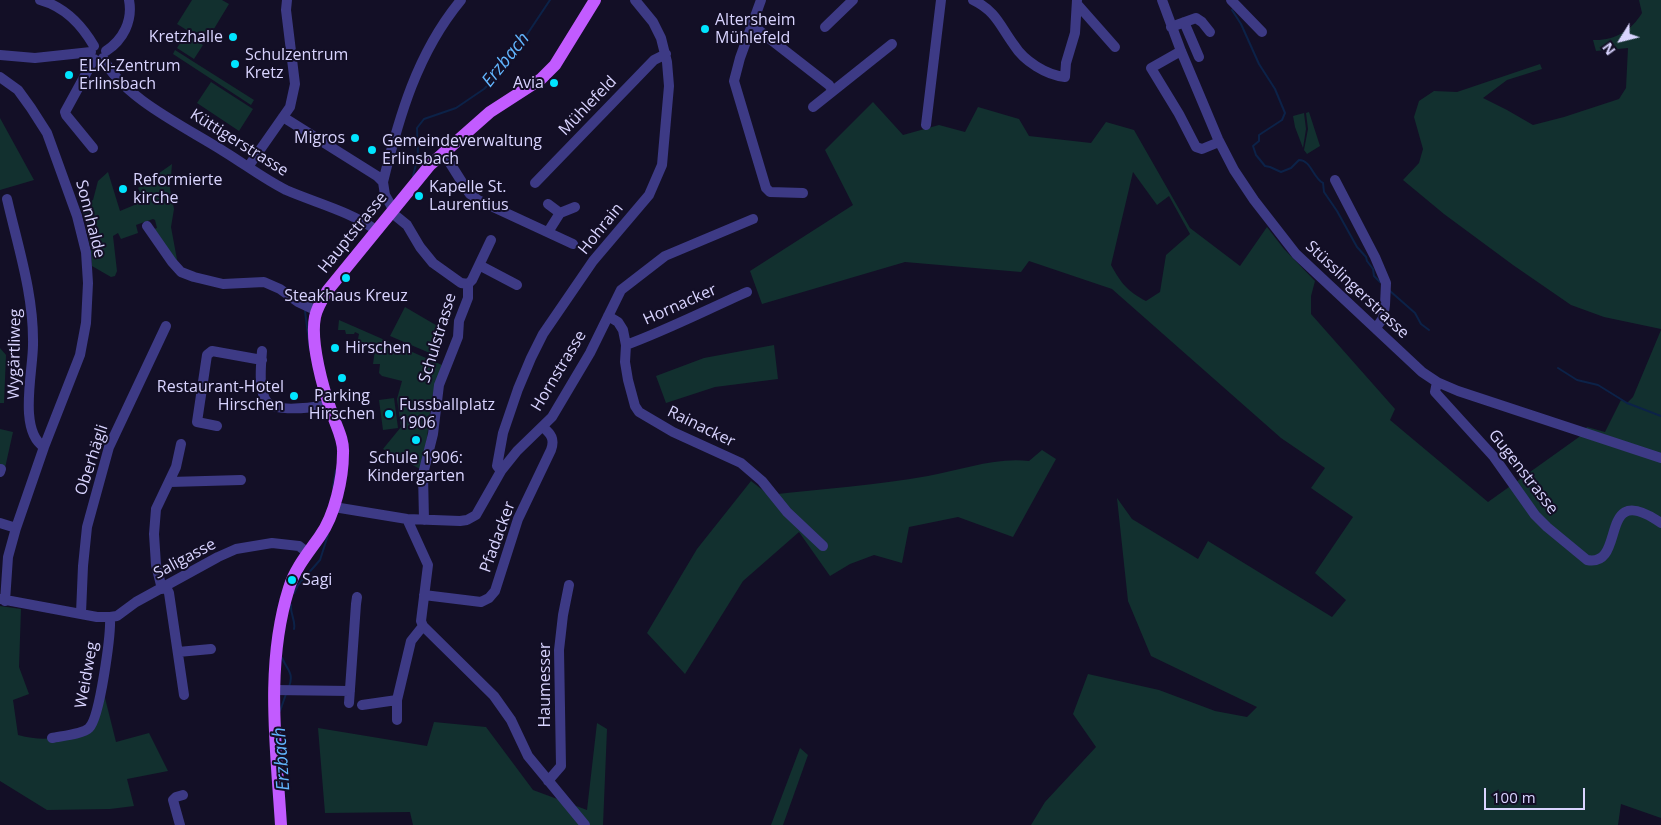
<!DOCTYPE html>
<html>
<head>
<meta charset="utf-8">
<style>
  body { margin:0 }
  #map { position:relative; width:1661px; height:825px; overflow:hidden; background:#130f26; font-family:"Open Sans",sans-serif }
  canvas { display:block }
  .north { position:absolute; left:1596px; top:15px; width:50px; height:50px; -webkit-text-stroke:4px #130f26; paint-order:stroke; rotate:234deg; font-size:14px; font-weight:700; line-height:20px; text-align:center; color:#d9d4ff }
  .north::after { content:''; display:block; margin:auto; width:18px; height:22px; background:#d9d4ff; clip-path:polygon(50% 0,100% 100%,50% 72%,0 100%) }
  .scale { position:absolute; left:1484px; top:788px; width:101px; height:22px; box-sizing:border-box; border:2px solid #d9d4ff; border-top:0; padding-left:6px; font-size:15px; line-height:18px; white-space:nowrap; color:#d9d4ff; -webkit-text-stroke:4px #130f26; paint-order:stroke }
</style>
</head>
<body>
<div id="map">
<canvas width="1661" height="825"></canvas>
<div class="north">N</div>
<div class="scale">100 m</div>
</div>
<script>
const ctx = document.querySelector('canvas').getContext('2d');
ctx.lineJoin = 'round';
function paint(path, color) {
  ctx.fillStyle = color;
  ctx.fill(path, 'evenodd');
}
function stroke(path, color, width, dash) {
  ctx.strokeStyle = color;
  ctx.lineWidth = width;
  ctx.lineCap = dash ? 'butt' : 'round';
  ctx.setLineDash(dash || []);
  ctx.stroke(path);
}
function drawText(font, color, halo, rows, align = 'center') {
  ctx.font = font + ' "Open Sans",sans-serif';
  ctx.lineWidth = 4;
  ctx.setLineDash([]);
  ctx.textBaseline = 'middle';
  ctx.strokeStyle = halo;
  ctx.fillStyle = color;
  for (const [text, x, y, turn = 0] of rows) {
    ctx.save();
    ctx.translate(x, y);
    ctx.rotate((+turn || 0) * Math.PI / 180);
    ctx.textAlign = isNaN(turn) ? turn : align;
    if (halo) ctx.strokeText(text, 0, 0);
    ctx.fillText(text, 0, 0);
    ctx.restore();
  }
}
const green = new Path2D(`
  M192 0H222L229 4 206 42 177 24Z
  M1639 0H1661V329L1604 317 1571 305 1513 265 1444 214 1403 180 1419 163 1423 149 1414 117 1419 101 1434 91 1457 92 1540 64 1542 69 1507 80 1483 98 1507 110 1533 125 1564 117 1619 99 1626 88 1628 48 1596 51 1593 40C1614 41 1631 31 1642 13Z
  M186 34 203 45 194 59 177 48Z
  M175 50 254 100 251 105 173 54Z
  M211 82 253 109 239 131 197 103Z
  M873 102 903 135 939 125 965 132 978 107 1019 119 1029 136 1091 143 1106 122 1134 130 1190 228 1240 266 1267 227 1284 249 1315 281 1311 296V314L1395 409 1390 420 1488 502 1579 437 1587 427 1605 432 1621 400 1627 403 1633 397 1661 330V818L1621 804 1618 825H1031L1045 802 1096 747 1073 714 1088 674 1159 690 1215 711 1247 717 1257 707 1151 656 1128 601 1117 498 1132 519 1198 559 1208 541 1332 617 1346 600 1315 573 1353 517 1311 488 1325 468 1281 438 1112 289 1029 261 1021 272 905 262 762 304 750 271 853 205 825 150ZM1133 172 1157 205 1169 196 1190 234 1166 255 1160 292 1146 301C1127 291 1121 283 1111 265Z
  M1309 112 1320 146 1307 154 1304 150 1308 129 1306 113Z
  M1304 113 1306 129 1303 148 1295 127 1293 116Z
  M0 118 34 180 0 190Z
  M172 164 170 189 174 209 171 227 178 265 154 229 157 228 155 220 153 219 136 225 138 233 121 239 118 233 113 236 117 271 115 276 111 277 92 266C91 246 88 224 80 206L93 200 98 181 108 172 120 211 144 201 138 188Z
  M405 307 446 331 432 354 390 336Z
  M339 320 442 365 432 397 426 445 420 469 383 449 401 427 397 399 402 381 382 376 379 373 380 364H373L376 343 370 342 369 344 359 342 357 344 359 334 355 332 354 334H346L345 330H338Z
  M774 345 778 379 715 387 666 403 656 376 704 358Z
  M0 348 6 355 4 403H0Z
  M394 398 398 428 383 430 379 400Z
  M0 429 13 432 5 468 0 467Z
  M1042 450 1056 459 1013 537 958 517 909 527 902 563 874 555 850 564 830 576 799 532 743 581 685 674 647 633 697 549 751 481 769 495C822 489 876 485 928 476 961 470 996 457 1029 461Z
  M0 606 21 609 19 667 29 694 13 700 18 735C44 742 58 738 84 732L104 694 116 742 149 733 168 771 127 779 134 806 110 809 47 810 0 781Z
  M434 722 486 727 533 790 587 810 597 723 607 729 603 825H413L410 812 325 813 318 728 427 746Z
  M800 748 808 755 783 825H771Z`);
const stream = new Path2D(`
  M1232 10 1241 24 1259 64 1275 89 1285 113 1282 120 1259 135V141L1253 146 1256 155 1265 166 1270 167 1281 172 1291 168 1299 160C1311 160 1313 178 1323 183L1324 192 1337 211 1357 247 1366 257 1367 261 1373 269 1374 276 1380 282
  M413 176 418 157 417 128 424 119 456 108 484 89 490 83 509 50 524 39 550 0
  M1390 291 1415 313 1421 324 1429 330
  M305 311 310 350
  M1558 368 1577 380 1598 385 1627 403 1661 416
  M333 487 336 470
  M294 593 298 585 320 560 328 535
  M291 605C290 614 296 621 294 629
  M282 658C288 671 294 673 289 687
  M280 711 286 694`);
const minor = new Path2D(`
  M40 0C65 7 81 24 94 46
  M761 0 740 58 734 81 766 188 770 192 803 193
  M973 0C996 11 1000 26 1014 45 1024 61 1046 75 1065 77L1066 63 1075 33 1077 0
  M1162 0 1181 51 1218 139 1234 170 1254 200 1296 254 1422 372 1437 382 1458 391 1661 458
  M1231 0 1262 32
  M1077 4 1115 47
  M1184 22 1199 57
  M752 25 829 85 833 91
  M825 27 853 0
  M1171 27 1196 18 1202 22 1210 32
  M106 51C123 40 133 21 129 0
  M1181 51 1151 68 1179 114 1196 147 1202 149 1219 142
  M0 55 35 58 91 52
  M103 58C123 99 190 129 228 154 247 166 266 180 286 190 316 203 349 211 376 230
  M0 77 18 90 31 108 47 133 77 216 86 252 88 283 86 323 80 355 44 447 16 528 8 557 5 601
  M813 107 892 44
  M283 117 377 176 383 182 385 195 393 209
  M926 125 941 0
  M93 148 66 115 65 112 94 59
  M443 152 465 187 470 194 478 200 573 244
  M248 167 290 107 295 84 286 10 287 0
  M1335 180 1375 257 1386 283 1385 305 1383 318 1376 328
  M383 182C399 117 417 53 461 0
  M535 183 654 60 666 54
  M7 199C18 247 34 295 33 345 33 371 18 431 44 447
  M548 204 560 213
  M391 212 407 225 420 247 433 263 461 283 468 284 472 280 491 240
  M147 226 172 262 181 272 194 277 223 284 264 282 280 289 298 302 317 311
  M548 232 560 213 575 207
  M479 265 517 285
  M608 316 618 322 623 330 626 345 625 362 628 380 635 406 639 412 673 432 741 463 762 481 787 512 823 546
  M626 345C667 330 706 310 747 292
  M262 351C261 365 258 390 267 402 276 413 316 407 329 405
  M1437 382 1435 392 1494 457 1535 515 1547 527 1587 560C1628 568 1596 478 1661 523
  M217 426 197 422 207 355 212 351 262 360
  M501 471 497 466 503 433 518 389 531 358 543 334 593 261 649 195 662 165 669 86 667 62 661 38 653 22 635 0
  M0 472 1 469
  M170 482 241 480
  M334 507 407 519 460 521 467 520 476 515 501 471 517 451 552 417 590 353 621 290 665 256 753 219
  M407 519 428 565 421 621 423 626 494 696 511 720 528 756 585 825
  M424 520 423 474 433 434 439 385 458 337 459 321 468 298V284
  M0 523 16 528
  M166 587 169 593 184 695
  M162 589 156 565 154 534 156 509 176 467 181 444
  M424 595 481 602 489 598 495 591 518 519 551 450C555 439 551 434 543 427
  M0 599 97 617H110L117 616 136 602 218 557 236 549 272 543 299 546 308 553
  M81 613 83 566 87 527 109 447 166 326
  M178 652 211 649
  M274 690 350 691
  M349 703 356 604 357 597
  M362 705 397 700
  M397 720V700L411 641 423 626
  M52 738C61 736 83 734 89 728 100 718 111 634 110 617
  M548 781 561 766 559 650 563 615 569 585
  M180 825 173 800 176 797 183 795`);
const major = new Path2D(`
  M281 825C276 746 265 664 289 588 295 568 309 552 320 536 335 515 343 478 343 453 344 439 336 426 332 413 323 389 310 342 315 317 317 307 323 298 328 290L430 165 490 112 541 79 555 65 595 0`);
const markers = [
  [705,29,5,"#00e5ff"],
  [233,37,5,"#00e5ff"],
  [235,64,5,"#00e5ff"],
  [69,75,5,"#00e5ff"],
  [554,83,5,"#00e5ff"],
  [355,138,5,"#00e5ff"],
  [372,150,5,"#00e5ff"],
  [123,189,5,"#00e5ff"],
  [419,196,5,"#00e5ff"],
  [346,278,5,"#00e5ff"],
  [335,348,5,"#00e5ff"],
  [342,378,5,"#00e5ff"],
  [294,396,5,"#00e5ff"],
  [389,414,5,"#00e5ff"],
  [416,440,5,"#00e5ff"],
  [292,580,5,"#00e5ff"]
];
const poiNames = [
  ["Altersheim",715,20],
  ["Mühlefeld",715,38],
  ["Kretzhalle",223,37,"right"],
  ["Schulzentrum",245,55],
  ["Kretz",245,73],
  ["ELKI-Zentrum",79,66],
  ["Erlinsbach",79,84],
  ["Avia",544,83,"right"],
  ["Migros",345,138,"right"],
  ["Gemeindeverwaltung",382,141],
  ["Erlinsbach",382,159],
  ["Reformierte",133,180],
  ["kirche",133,198],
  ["Kapelle St.",429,187],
  ["Laurentius",429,205],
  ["Steakhaus Kreuz",346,296,"center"],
  ["Hirschen",345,348],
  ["Restaurant-Hotel",284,387,"right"],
  ["Hirschen",284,405,"right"],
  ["Parking",342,396,"center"],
  ["Hirschen",342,414,"center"],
  ["Fussballplatz",399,405],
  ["1906",399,423],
  ["Schule 1906:",416,458,"center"],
  ["Kindergarten",416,476,"center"],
  ["Sagi",302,580]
];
const streetNames = [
  ["Mühlefeld",588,106,-46],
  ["Küttigerstrasse",239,143,32],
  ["Sonnhalde",90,219,76],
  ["Hohrain",601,229,-51],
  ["Hauptstrasse",353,233,-51],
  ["Stüsslingerstrasse",1357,290,43],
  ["Hornacker",680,305,-24],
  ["Schulstrasse",438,338,-73],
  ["Wygärtliweg",15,354,-89],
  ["Hornstrasse",559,371,-59],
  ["Rainacker",701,427,26],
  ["Oberhägli",92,460,-72],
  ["Gugenstrasse",1523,472,52],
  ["Pfadacker",498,537,-70],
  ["Saligasse",185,559,-28],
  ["Weidweg",87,675,-80],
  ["Haumesser",545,685,-90]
];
const waterNames = [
  ["Erzbach",506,60,-51],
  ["Erzbach",282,759,-94]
];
paint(green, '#12302f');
stroke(stream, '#0c2248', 2);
stroke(minor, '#3d3a85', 10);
stroke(major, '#c25bff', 12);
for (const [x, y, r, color] of markers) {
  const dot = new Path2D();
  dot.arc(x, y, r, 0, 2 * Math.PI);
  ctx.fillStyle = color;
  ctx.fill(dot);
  stroke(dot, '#130f26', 2);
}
drawText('16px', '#d9d4ff', '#130f26', poiNames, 'left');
drawText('16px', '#d9d4ff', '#130f26', streetNames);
drawText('italic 18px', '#62b6ff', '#130f26', waterNames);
</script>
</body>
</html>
